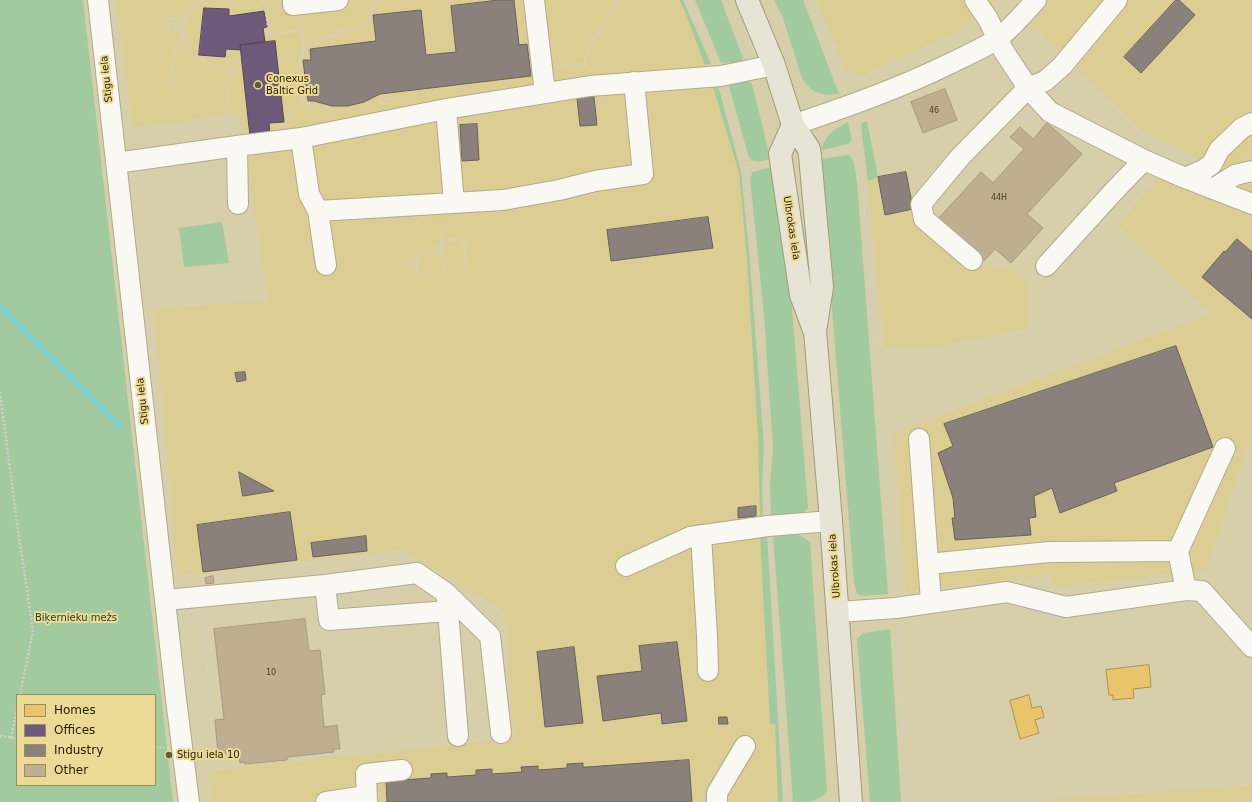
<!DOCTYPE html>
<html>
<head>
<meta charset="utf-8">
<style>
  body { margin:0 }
  #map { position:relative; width:1252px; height:802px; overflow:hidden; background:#d7ceaa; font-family:"DejaVu Sans",sans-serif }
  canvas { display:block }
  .legend { position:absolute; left:16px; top:694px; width:140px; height:92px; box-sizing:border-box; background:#ebda96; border:1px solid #9b8e5b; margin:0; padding:5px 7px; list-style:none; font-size:12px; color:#241d02 }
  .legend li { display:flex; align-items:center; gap:8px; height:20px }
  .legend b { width:20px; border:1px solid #9b8e5b }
</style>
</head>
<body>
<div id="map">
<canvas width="1252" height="802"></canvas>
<ul class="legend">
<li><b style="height:11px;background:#e9c46a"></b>Homes</li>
<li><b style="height:11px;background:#6d597a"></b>Offices</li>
<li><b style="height:11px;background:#8a817c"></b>Industry</li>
<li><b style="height:11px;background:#bdaf8f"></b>Other</li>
</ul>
</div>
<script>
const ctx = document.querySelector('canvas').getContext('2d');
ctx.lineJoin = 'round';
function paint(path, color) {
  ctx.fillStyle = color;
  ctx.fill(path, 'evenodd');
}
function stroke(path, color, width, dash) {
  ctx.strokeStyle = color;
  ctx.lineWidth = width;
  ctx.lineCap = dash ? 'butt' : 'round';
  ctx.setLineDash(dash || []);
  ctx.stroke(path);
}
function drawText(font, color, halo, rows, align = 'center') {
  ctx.font = font + ' "DejaVu Sans",sans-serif';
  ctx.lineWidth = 4;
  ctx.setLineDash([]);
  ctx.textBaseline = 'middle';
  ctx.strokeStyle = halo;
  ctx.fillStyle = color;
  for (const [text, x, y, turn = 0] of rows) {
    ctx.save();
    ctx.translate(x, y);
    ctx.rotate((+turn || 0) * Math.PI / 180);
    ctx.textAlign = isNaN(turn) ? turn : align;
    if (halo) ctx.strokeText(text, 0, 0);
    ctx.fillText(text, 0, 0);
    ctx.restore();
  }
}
const built = new Path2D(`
  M116 0H679L685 12 713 87 739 173 747 259 758 437 760 536 770 724 775 723 778 802H211L208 771 514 739 504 611 402 550 177 576 165 429 153 308 268 301 239 113 132 128Z
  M817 0H998L992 6 962 29 861 76 845 69Z
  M1054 0H1252V436L1206 570 1053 587 1050 575 906 591 893 434 945 413 1212 313 1117 225 1161 176 1217 201 1243 179 1145 133 1068 59 1031 25Z
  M878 177 885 215 913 209 966 263 1012 269 1026 279 1029 327 937 347H884L868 181Z
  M1252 785V802H1031L1035 801Z`);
const green = new Path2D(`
  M0 0H83L173 802H0ZM17 695H155V785H17Z
  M679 0H683L711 64 705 65 685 12Z
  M695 0H721L743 58 742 61 733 66 731 62 721 63Z
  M774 0H803L839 94C821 96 812 94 802 78L783 18Z
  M747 79 752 84 762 124 770 159C762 161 755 164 749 158L728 83Z
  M718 85 741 172 750 263 764 447 762 485 763 521H760L758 437 747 259 739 173 713 87Z
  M867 121 878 177 868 181 861 127 862 123Z
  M848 122 852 140 848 144 822 150C824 135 835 129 848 122Z
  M849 155C856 160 855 173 857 182L888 594 861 596 857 594 854 583 820 159Z
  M771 167 788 258 808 508 802 514 771 521 770 486 773 448 764 315 750 178 753 172Z
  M222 222 229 263 184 267 179 228Z
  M786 533C796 534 802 535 810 542L827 790C821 802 808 802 793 802L773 534Z
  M767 535 783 802H778L775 724H770L760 536Z
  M890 629 901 802H870L857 639 863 633Z`);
const homes = new Path2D(`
  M1149 665 1151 687 1133 689 1134 698 1113 700V695H1109L1106 670Z
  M1029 695 1032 708 1041 706 1044 717 1035 720 1039 733 1020 739 1010 701Z`);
const offices = new Path2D(`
  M204 8 229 9V16L264 11 267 27 263 28 265 42 240 45 241 50 226 49 225 57 199 55Z
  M275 41 284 122 269 123 270 134 250 136 240 45Z`);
const industry = new Path2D(`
  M499 0H514L519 45 527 44 531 76 380 94 364 102 348 106H332L314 101H308L303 60H311L310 49 376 41 373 15 421 10 426 55 456 52 451 6Z
  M1176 0H1179L1195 15 1141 73 1124 57Z
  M594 97 597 125 580 126 577 98Z
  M477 124 479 160 462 161 460 125Z
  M906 172 913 209 885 215 878 177Z
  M708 217 713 248 611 261 607 230Z
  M1237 239 1252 252V272L1251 274 1252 275V319L1202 277 1224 251 1225 252Z
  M1176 346 1213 447 1114 483 1117 491 1060 513 1052 488 1034 496 1036 517 1029 518 1031 535 955 540 952 518H955L953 498 938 453 953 446 944 424Z
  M245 372 246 380 237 382 235 373Z
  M239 472 274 491 243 496Z
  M756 506V516L738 518V508Z
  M290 512 297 560 203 572 197 525Z
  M366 536 367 551 313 557 311 543Z
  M677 642 687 721 662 724 661 713 603 721 597 676 642 671 639 646Z
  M574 647 583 723 545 727 537 652Z
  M719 717H727L728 724H719Z
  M689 760 692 802H387L386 781 431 778V774L447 773V777L476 775V770L492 769V774L522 772 521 767 538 766V770L567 768V764L583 763V767Z`);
const stream = new Path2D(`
  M0 306 120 426`);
const building = new Path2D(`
  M945 89 957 120 923 133 911 102Z
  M1047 123 1082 154 1027 214 1043 228 1011 263 995 249 984 261 938 219 981 172 993 183 1024 149 1010 137 1020 127 1033 139Z
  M213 576 214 583 206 584 205 578Z
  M305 619 309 651 320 650 325 694 321 695 324 727 337 725 340 749H333L334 752 287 757V760L245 764 244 762 240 763 238 752 218 754 215 720 224 719 214 629Z`);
const path = new Path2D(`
  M204 0C179 10 175 40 196 56 205 63 219 67 230 72L225 130
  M224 0 230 2 233 0
  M262 0 265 4 269 34 302 31
  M689 0 691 3V13L697 18 714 58
  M809 0 842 89
  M691 3 697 10V18
  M301 23 303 50 299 67 303 101
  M169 25H183
  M182 31H169V18L185 19
  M304 50 316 41 368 22 370 19V15L380 0
  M586 65 585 54 617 0
  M559 66 586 64
  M171 90C170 70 172 53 183 35
  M726 93 743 153 746 168 756 269 768 449 765 486 767 508
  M381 102 387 99 401 98
  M286 121C291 113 296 103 306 101L315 107 333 112
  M853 122 859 148 861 166 894 591
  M829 153 859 148
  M746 168 763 165
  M440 222 443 271
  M441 241 462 239 464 242 467 268
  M406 264 441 246
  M417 273V259
  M0 392 16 516 33 631 20 695
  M770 543 786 802
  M253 609 255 620
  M202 614 217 768
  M897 626 908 802
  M0 736 17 738
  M11 738 17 708
  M155 747 164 748`);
const minor = new Path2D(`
  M98 0 176 699 189 802
  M293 0V5L338 0
  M534 0 545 93
  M975 0 988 19 1003 50 1028 88 1050 112 1144 160 1185 178 1252 204
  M446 109 454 203
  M793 125C846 107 898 89 949 64 963 57 984 48 997 39 1010 30 1025 12 1036 0
  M301 138 309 194 318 211 326 265
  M237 146 301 138 446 109 590 86 721 76 774 65
  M116 163 237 146 238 204
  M1185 178 1205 169 1212 164 1219 150 1242 128 1252 123
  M1213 189 1235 175 1252 171
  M318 211 503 200 559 190 595 181 643 174 634 82
  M972 260 924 219 921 204 961 156 1028 88 1045 81 1062 66 1117 0
  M1046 266 1114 191 1144 160
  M919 439 931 602
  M701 535 707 636 708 671
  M928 564 1049 552 1178 551
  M626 566 690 537 768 526 831 521
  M325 585 329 620 448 611
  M1186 590 1202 591 1252 647
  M447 599 458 736
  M166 600 325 585 417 573 446 593 490 636 501 733
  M838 612 896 608 1007 592 1066 607 1186 590 1178 551 1225 448
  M326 802 366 796
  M367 802 366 774 402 770
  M717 802V793L745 746`);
const major = new Path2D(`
  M747 0 774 65 793 125 809 149 810 156 822 287 815 331 831 521 851 802
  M793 125 780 154 801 295 814 330`);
const markers = [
  [258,85,4,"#635b3d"],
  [169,755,4,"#635b3d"]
];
const numberNames = [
  ["46",934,111],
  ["44H",999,198],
  ["10",271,673]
];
const streetNames = [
  ["Stigu iela",107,79,-96],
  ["Ulbrokas iela",791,228,81],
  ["Stigu iela",143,401,-96],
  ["Ulbrokas iela",835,566,-94]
];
const poiNames = [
  ["Conexus",266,79],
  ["Baltic Grid",266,91],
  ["Stigu iela 10",177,755]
];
const parkNames = [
  ["Biķernieku mežs",76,618]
];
paint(built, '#dcce93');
paint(green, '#a1cb9f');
paint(homes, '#e9c46a');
stroke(homes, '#ae924b', 1);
paint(offices, '#6d597a');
stroke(offices, '#574756', 1);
paint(industry, '#8a817c');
stroke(industry, '#6b6357', 1);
stroke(stream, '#7cd2dc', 5);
paint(building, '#bdaf8f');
stroke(building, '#a69a7f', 1);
stroke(minor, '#b1aa8d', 22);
stroke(major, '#a29a79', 24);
stroke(path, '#d2cfc4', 2.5, [2, 2]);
stroke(minor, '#f9f8f2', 20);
stroke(major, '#e7e4d6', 22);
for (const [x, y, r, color] of markers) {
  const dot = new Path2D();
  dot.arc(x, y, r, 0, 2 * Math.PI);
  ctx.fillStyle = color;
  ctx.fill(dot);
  stroke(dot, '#ebda96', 1.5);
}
drawText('8px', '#4a4225', null, numberNames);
drawText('10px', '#241d02', '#ebda96', streetNames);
drawText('10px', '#241d02', '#ebda96', poiNames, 'left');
drawText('10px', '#193f29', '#ebda96', parkNames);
</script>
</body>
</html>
